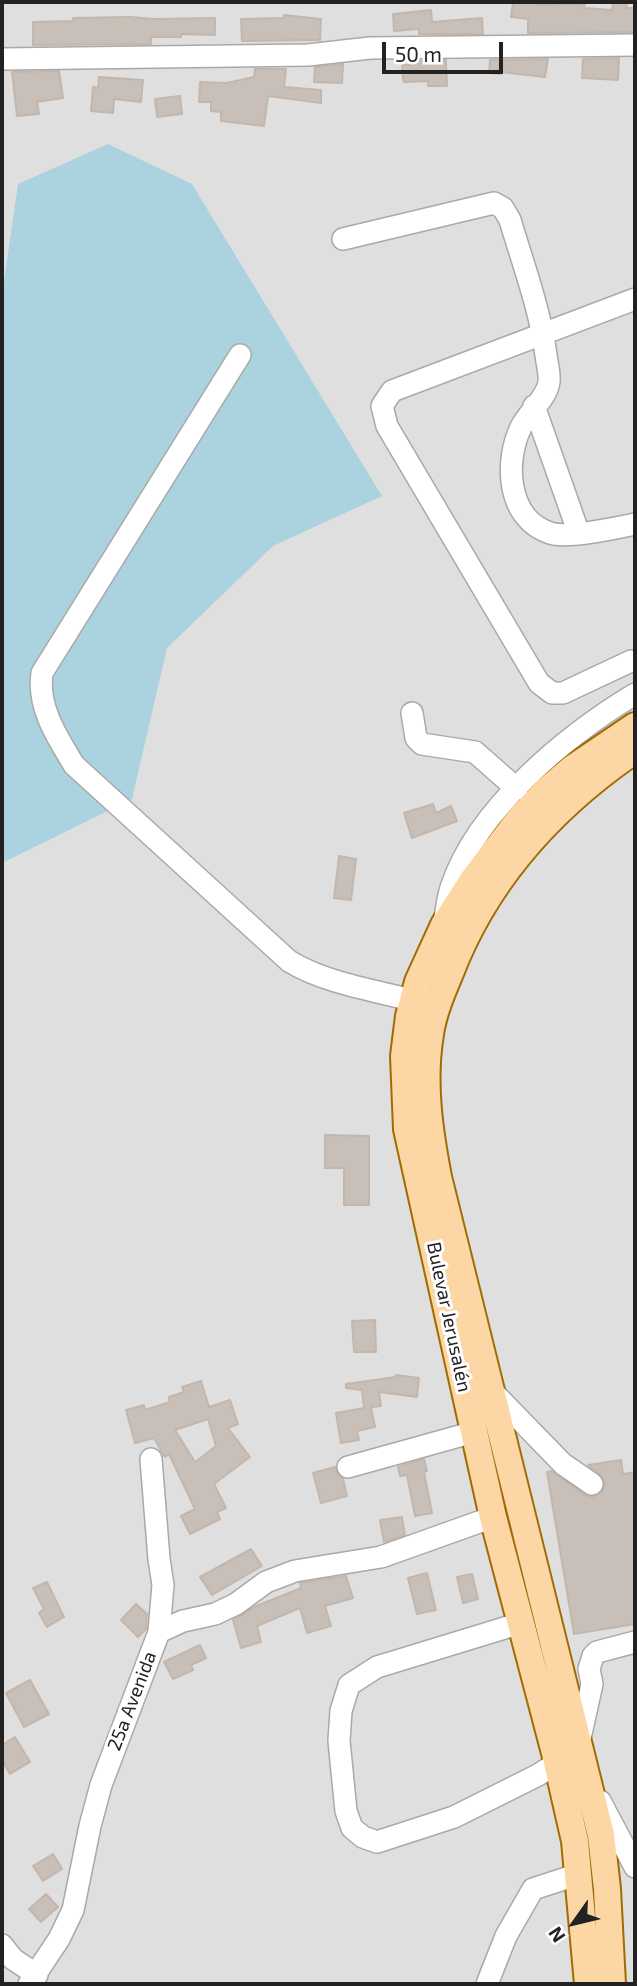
<!DOCTYPE html>
<html>
<head>
<meta charset="utf-8">
<style>
  body { margin:0 }
  #map { position:relative; width:637px; height:1986px; overflow:hidden; background:#f2efe9; font-family:"Exo 2",sans-serif }
  canvas { display:block }
  .frame { position:absolute; inset:0; border:4px solid #222; pointer-events:none }
  .north { position:absolute; left:539px; top:1888px; width:70px; height:70px; -webkit-text-stroke:5px #fff; paint-order:stroke; rotate:236deg; font-size:19px; font-weight:700; line-height:28px; text-align:center; color:#222 }
  .north::after { content:''; display:block; margin:auto; width:24px; height:32px; background:#222; clip-path:polygon(50% 0,100% 100%,50% 72%,0 100%) }
  .scale { position:absolute; left:382px; top:42px; width:121px; height:32px; box-sizing:border-box; border:4px solid #222; border-top:0; padding-left:9px; font-size:21px; line-height:24px; white-space:nowrap; color:#222; -webkit-text-stroke:5px #fff; paint-order:stroke }
</style>
</head>
<body>
<div id="map">
<canvas width="637" height="1986"></canvas>
<div class="frame"></div>
<div class="north">N</div>
<div class="scale">50 m</div>
</div>
<script>
const ctx = document.querySelector('canvas').getContext('2d');
ctx.lineJoin = 'round';
function paint(path, color) {
  ctx.fillStyle = color;
  ctx.fill(path, 'evenodd');
}
function stroke(path, color, width, dash) {
  ctx.strokeStyle = color;
  ctx.lineWidth = width;
  ctx.lineCap = dash ? 'butt' : 'round';
  ctx.setLineDash(dash || []);
  ctx.stroke(path);
}
function drawText(font, color, halo, rows, align = 'center') {
  ctx.font = font + ' "Exo 2",sans-serif';
  ctx.lineWidth = 6;
  ctx.setLineDash([]);
  ctx.textBaseline = 'middle';
  ctx.strokeStyle = halo;
  ctx.fillStyle = color;
  for (const [text, x, y, turn = 0] of rows) {
    ctx.save();
    ctx.translate(x, y);
    ctx.rotate((+turn || 0) * Math.PI / 180);
    ctx.textAlign = isNaN(turn) ? turn : align;
    if (halo) ctx.strokeText(text, 0, 0);
    ctx.fillText(text, 0, 0);
    ctx.restore();
  }
}
const residential = new Path2D(`
  M2 2H635V1984H2Z`);
const water = new Path2D(`
  M108 144 192 184 382 496 273 546 167 648 132 799 2 863V295L18 184Z`);
const building = new Path2D(`
  M513 2H537L536 5 585 4 584 8 612 10 613 2H627L626 8H635V32L528 33V19L511 17Z
  M431 10 432 22 482 18 483 34H419V29L394 31 393 14Z
  M284 15 321 19 320 40 242 41 241 19 284 18Z
  M130 17 155 19 215 18V35L181 34V37H151V44L33 45V22L73 21V18Z
  M619 58 618 80 582 78 583 59Z
  M548 59 545 77 501 72V74L489 73 490 60Z
  M446 60 447 86H428V81L404 82 403 79 402 65H415V61Z
  M343 64 342 83 314 82 315 67Z
  M255 69H286L284 87 321 90V103L268 96 264 126 221 121V112L211 111V102H199L200 82 227 83 254 77Z
  M59 71 63 98 37 102 39 114 17 116 12 72Z
  M99 77 143 80 141 102 114 99 113 113 91 111 93 87 98 88Z
  M180 96 182 114 157 117 155 99Z
  M433 804 436 813 451 806 457 821 412 838 404 813Z
  M339 856 356 859 351 900 334 898Z
  M325 1135 369 1136V1205H344V1168H325Z
  M375 1320 376 1352H354L352 1321Z
  M396 1375 419 1378 417 1397 379 1392 381 1406 371 1407 375 1427 357 1431 359 1440 341 1443 336 1413 364 1408 362 1390 346 1388V1384L396 1377Z
  M201 1381 209 1407 230 1400 238 1424 228 1428 250 1457 214 1484 226 1508 217 1512 220 1519 190 1534 181 1516 195 1509 169 1454 165 1457 154 1438 135 1443 126 1410 144 1405 145 1410 170 1402 169 1397 184 1392 182 1387ZM208 1419 216 1446 195 1462 175 1430Z
  M424 1459 427 1471 424 1472 432 1513 415 1516 407 1475 400 1476 398 1467Z
  M621 1460 623 1474 635 1472V1624L574 1634 547 1472 552 1471 585 1495 592 1497 602 1492 605 1484 600 1474 588 1465Z
  M335 1467 338 1476 343 1479 347 1496 321 1503 313 1473Z
  M402 1517 405 1535 384 1542 380 1520Z
  M251 1549 262 1566 212 1595 200 1577Z
  M427 1573 436 1610 417 1614 408 1578Z
  M472 1574 478 1599 463 1603 457 1577Z
  M346 1576 353 1598 325 1606 331 1626 307 1633 300 1608 257 1626 261 1642 241 1648 233 1620 254 1607 301 1588 300 1583Z
  M47 1582 64 1617 47 1627 39 1613 44 1609 33 1588Z
  M136 1604 147 1614 146 1629 138 1637 121 1620Z
  M200 1645 206 1658 191 1665 193 1670 173 1679 164 1662Z
  M30 1680 49 1714 24 1727 6 1693Z
  M15 1737 30 1762 10 1774 2 1760V1745Z
  M53 1854 62 1869 43 1881 33 1866Z
  M46 1894 58 1907 41 1922 29 1909Z`);
const minor = new Path2D(`
  M2 59 308 55 370 48 635 45
  M343 239 494 203 503 208 510 220C523 264 540 309 546 355 547 364 550 373 549 382 547 398 528 413 521 427 504 462 507 519 550 533 569 539 615 528 635 524
  M240 355 42 673C37 707 57 737 74 765L289 961C328 985 381 991 426 1004
  M534 406 579 534
  M631 661 563 693H552L539 683 387 426 382 406 392 391 635 299
  M412 713 416 738 422 744 475 752 517 789
  M445 917C447 907 448 895 452 885 478 808 567 735 635 694
  M491 1390 563 1464 592 1484
  M151 1459 159 1559 163 1585 159 1632
  M348 1467 474 1432
  M521 1623 377 1667 349 1685 341 1711 339 1741 346 1811 352 1828 363 1837 377 1842 454 1817 538 1775 557 1763
  M579 1743 592 1684 589 1669 593 1656 597 1652 635 1642
  M600 1801 635 1867
  M2 1945 13 1959 37 1975
  M29 1984 59 1939 73 1910 90 1826 101 1785 159 1632 183 1621 215 1614 236 1604 266 1582 295 1571 381 1557 493 1517
  M487 1984 506 1936 533 1889 579 1874`);
const major = new Path2D(`
  M588 1984 575 1841 555 1753 493 1517 407 1129 404 1056 409 1016 418 982 444 925 473 880 521 817 546 791 573 768 635 726
  M612 1984 607 1889 601 1835 438 1177C429 1130 422 1082 430 1034 433 1013 442 992 450 973 486 879 553 806 635 750`);
const streetNames = [
  ["Bulevar Jerusalén",449,1317,78],
  ["25a Avenida",132,1701,-69]
];
paint(residential, '#e0dfdf');
paint(water, '#aad3df');
paint(building, '#c7bfb8');
stroke(building, '#c4b6ab', 2);
stroke(minor, '#a9a9a9', 24);
stroke(major, '#a06b00', 30);
stroke(minor, '#fff', 21);
stroke(major, '#fcd6a4', 26);
drawText('19px', '#222', '#fff', streetNames);
</script>
</body>
</html>
